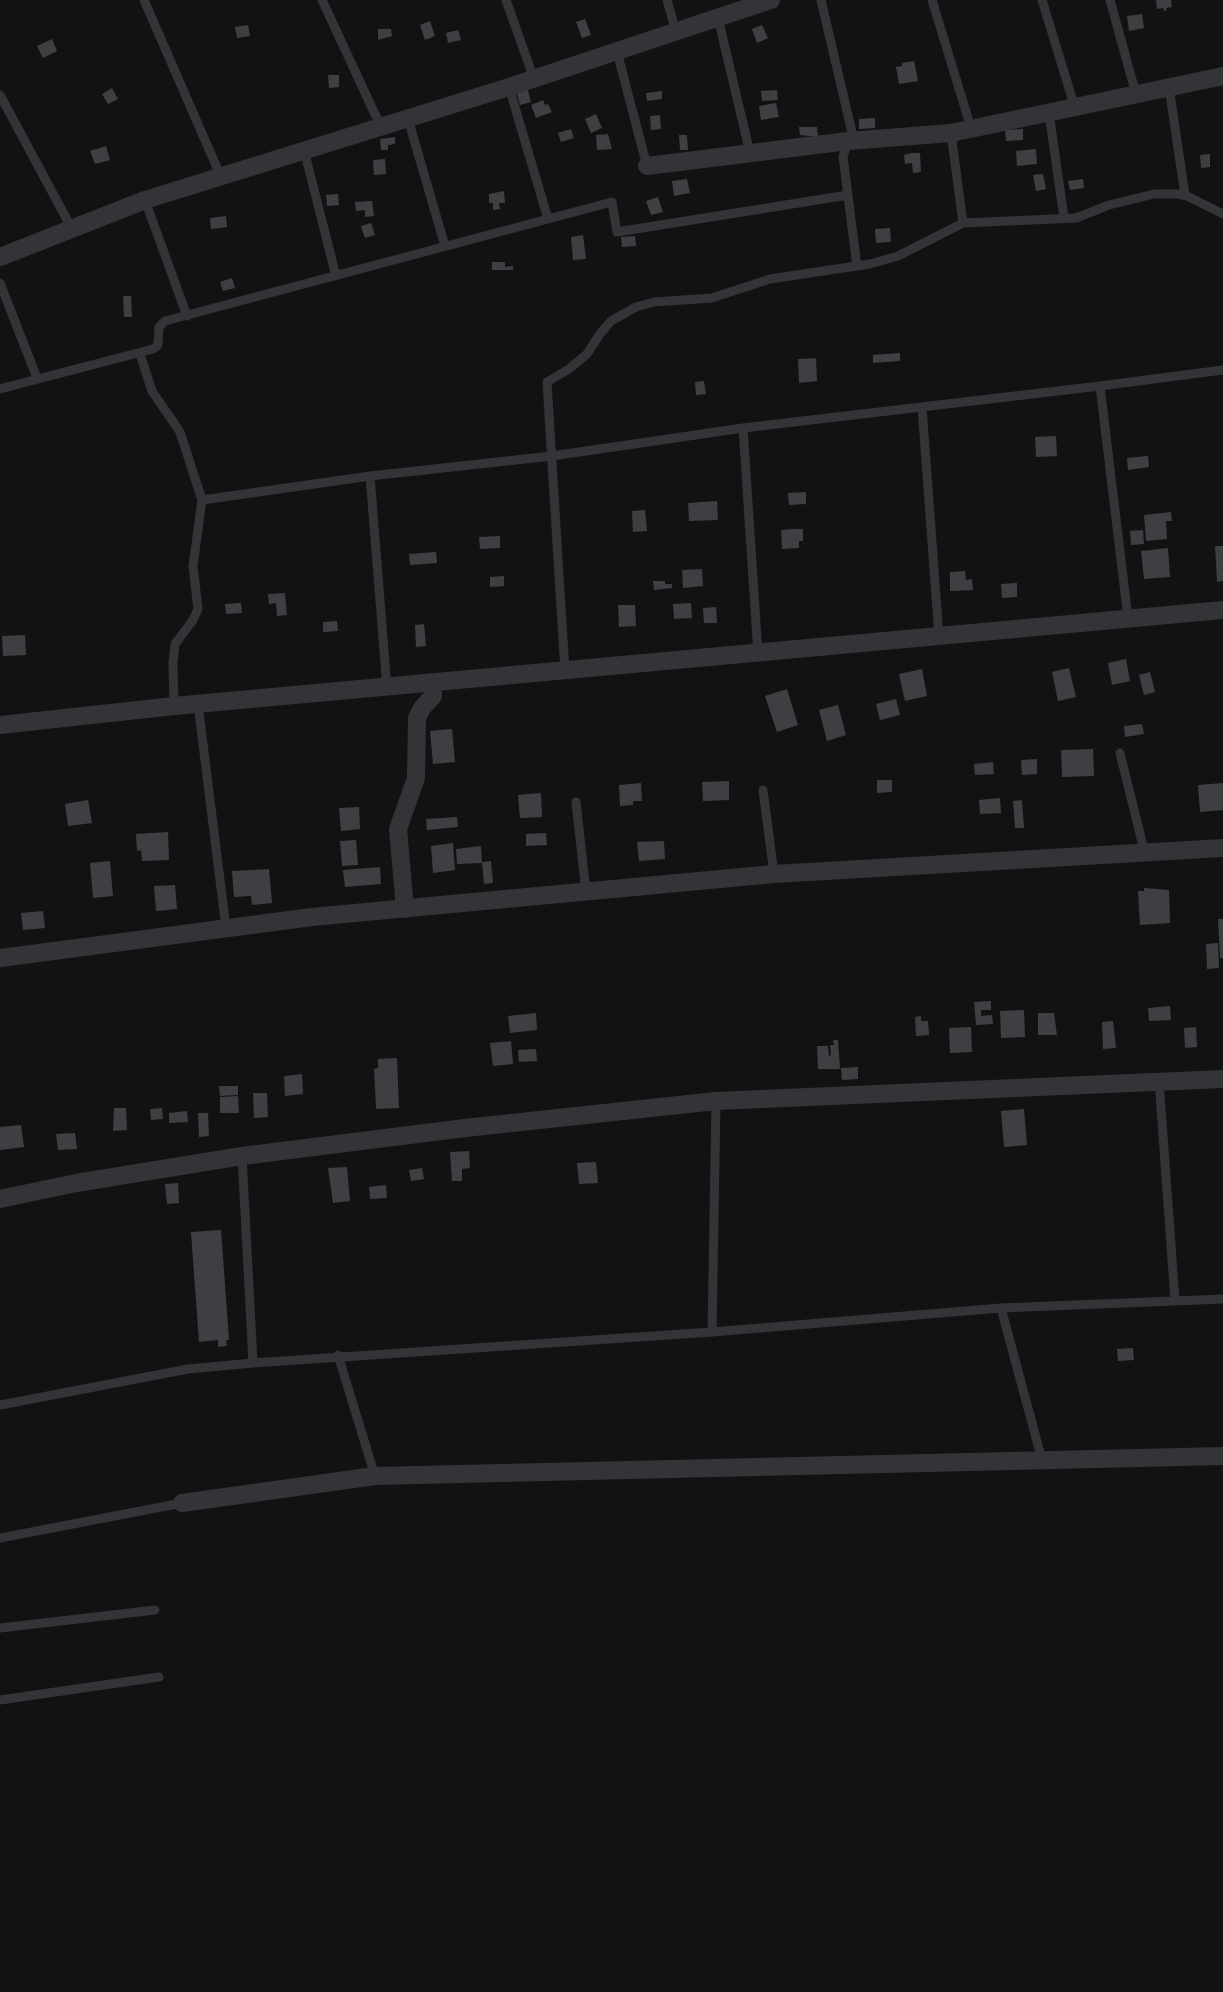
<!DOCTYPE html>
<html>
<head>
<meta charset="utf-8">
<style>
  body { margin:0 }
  canvas { display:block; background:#121213 }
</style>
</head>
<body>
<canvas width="1223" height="1992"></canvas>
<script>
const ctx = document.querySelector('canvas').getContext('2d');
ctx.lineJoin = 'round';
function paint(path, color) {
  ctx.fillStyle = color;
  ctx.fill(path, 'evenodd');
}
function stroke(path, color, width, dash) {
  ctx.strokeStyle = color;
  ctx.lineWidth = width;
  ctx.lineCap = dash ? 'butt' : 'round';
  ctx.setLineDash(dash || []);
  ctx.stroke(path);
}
const building = new Path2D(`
  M1156 0H1171L1172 7 1166 8 1167 10 1164 11 1163 8 1157 9Z
  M1142 14 1144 28 1129 31 1127 16Z
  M585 19 591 35 582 38 576 22Z
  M430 21 435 36 425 40 420 25Z
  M248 25 250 36 237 38 235 27Z
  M762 25 768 38 757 43 752 29Z
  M378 29H391L392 36 378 40Z
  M458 30 461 40 448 43 446 33Z
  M52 39 57 51 43 58 37 46Z
  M914 61 918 81 899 84 896 67 902 66V63Z
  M328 75H339V87L329 88Z
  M527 87 531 102 520 105 516 90Z
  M112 88 118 99 108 104 102 94Z
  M777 90 778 100 762 101 761 91Z
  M662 91V99L647 101 646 93Z
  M543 100 545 105 548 104 552 112 536 118 531 105Z
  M776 103 779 117 761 120 759 106Z
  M596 114 602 128 591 133 585 119Z
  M660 115 661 129 651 130 650 116Z
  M875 118V128L859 129V119Z
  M799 127H817L818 137 800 135Z
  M571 129 574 138 561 142 558 133Z
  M1023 129V140L1006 141 1005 130Z
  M608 134 612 149 597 150 596 135Z
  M679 135H687L688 150H680Z
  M395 137V144L388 145V150H381L380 139Z
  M106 146 110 160 95 164 90 151Z
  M1036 149 1037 164 1017 166 1016 151Z
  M911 153H920L921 172 913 173 912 163 905 164 904 155Z
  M1210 154V167L1201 168 1200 155Z
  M385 159 386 174 374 175 373 160Z
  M1043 174 1046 189 1036 191 1033 175Z
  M687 179 690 193 674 196 672 181Z
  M1083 179 1084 188 1070 190 1068 181Z
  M504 191 505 203H499L500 209 493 210V203H489V194Z
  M338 194 339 205 327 206 326 195Z
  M658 197 663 212 651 215 646 201Z
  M372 201 374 216 365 217V210L356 211 355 202Z
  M226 216 227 227 211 229 210 218Z
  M371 223 375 235 365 238 361 226Z
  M890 228 891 242 876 243 875 229Z
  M583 235 586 259 573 260 571 237Z
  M635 236 636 246 622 247 621 237Z
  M492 262H505V267L513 266V270H492Z
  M232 278 235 288 223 291 220 282Z
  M123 296H131L132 317H124Z
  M900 353V361L873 363V355Z
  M816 358 817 381 799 383 798 359Z
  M704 381 706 394 696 395 695 382Z
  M1056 436 1057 456 1036 457 1035 437Z
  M1148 456 1149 467 1128 470 1127 458Z
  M806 492V504L789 505 788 493Z
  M717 501 718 520 689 521 688 503Z
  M645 510 647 531 633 532 632 511Z
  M1171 512 1172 521H1166L1167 539 1146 541 1144 515Z
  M792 529H803V541H799V548L782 549 781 530Z
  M1143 530 1144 544 1131 545 1130 531Z
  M500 536V548L480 549 479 537Z
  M1215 546H1223V581L1217 582Z
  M1168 548 1170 577 1144 579 1141 551Z
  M436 552 437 563 410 565 409 554Z
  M702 569 703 586 683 588 682 570Z
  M965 571 966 580 972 579 973 590 950 591V572Z
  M504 576V586L490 587V577Z
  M653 581H665V584H672V588L654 590Z
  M1017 583V597L1002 598 1001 584Z
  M285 593 287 615 277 616 276 603 269 604 268 594Z
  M241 603 242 613 226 614 225 604Z
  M691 603 692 618 674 619 673 604Z
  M618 605H635L636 626 619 627Z
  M716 607 717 623H704L703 608Z
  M337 621 338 631 323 632V622Z
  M424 624 426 646 416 647 415 625Z
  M25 635 26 655 3 656 2 636Z
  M1126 659 1130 681 1112 685 1108 663Z
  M1069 668 1076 697 1058 701 1052 672Z
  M922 669 927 696 905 701 899 674Z
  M1150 672 1155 692 1144 695 1139 675Z
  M787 689 798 725 777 732 765 696Z
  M896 699 900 715 880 720 876 704Z
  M838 705 846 735 827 741 819 710Z
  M1142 724 1144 734 1125 737 1124 726Z
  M452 729 455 762 433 764 430 731Z
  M1093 749 1094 776 1062 777 1061 750Z
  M1037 759V774L1022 775 1021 760Z
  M993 762 994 774 975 775 974 764Z
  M877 780H892V792L877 793Z
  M729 781V800L703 801 702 782Z
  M641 783 642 801H633V805L620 806 619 785Z
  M1223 783V810L1200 812 1198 785Z
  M541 793 542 817 520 818 518 795Z
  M1000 798 1001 813 980 814 979 800Z
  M88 800 92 823 68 826 65 804Z
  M1022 800 1024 828H1015L1013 801Z
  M359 807 360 829 341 831 339 808Z
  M457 817 458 827 427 830 426 819Z
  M168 832 169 860 142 861 141 850 137 851 136 834Z
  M546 833 547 845 526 846V834Z
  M356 840 358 865 342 866 340 841Z
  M664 841 665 859 639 861 637 842Z
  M453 843 455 870 433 873 431 846Z
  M481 846 482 863 457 864 456 849Z
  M110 861 113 896 93 898 90 863Z
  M491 861 493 883 484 884 482 862Z
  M380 867 381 884 345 887 343 870Z
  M269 869 272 903 252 905 251 896 234 897 232 871Z
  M175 885 177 909 156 911 154 886Z
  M1144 888 1169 890 1170 923 1140 925 1138 891H1144Z
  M43 911 45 928 23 930 21 913Z
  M1218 919H1223V958H1220Z
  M1218 943 1219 968 1207 969 1206 944Z
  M991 1001V1010H981V1016L992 1015 993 1024 976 1025 974 1002Z
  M1170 1006 1171 1020 1149 1021 1148 1008Z
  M1024 1010 1025 1037 1001 1038 1000 1011Z
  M536 1013 537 1030 510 1033 508 1016Z
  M1038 1013H1054L1057 1035H1038Z
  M921 1016V1021H928L929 1035 916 1036 915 1017Z
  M1113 1021 1116 1048 1103 1049 1102 1022Z
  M971 1027 972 1052 950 1053 949 1028Z
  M1196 1027 1197 1047 1185 1048 1184 1028Z
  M833 1040H838L840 1069H818L817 1046H828L829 1056 831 1055 830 1045H834Z
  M511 1041 513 1064 493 1066 490 1043Z
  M536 1049 537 1061 519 1062 518 1050Z
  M397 1058 399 1108 376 1109 374 1069 378 1068V1059Z
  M858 1067V1079L842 1080 841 1068Z
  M302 1074 303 1094 285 1096 284 1076Z
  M219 1086H238V1095L220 1096Z
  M253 1093H267L268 1117 254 1118Z
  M238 1096 239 1113H220V1097Z
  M114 1108H126L127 1130 113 1131Z
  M162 1108 163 1119 151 1120 150 1109Z
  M1024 1109 1027 1145 1004 1147 1001 1111Z
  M187 1111 188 1122 169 1123V1113Z
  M198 1113H208L209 1136 199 1137Z
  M21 1125 24 1147 0 1150V1127Z
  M75 1133 77 1149 58 1150 56 1134Z
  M469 1151 470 1168 462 1169V1181H452L450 1152Z
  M596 1162 598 1183 579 1184 577 1163Z
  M347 1167 350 1201 333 1203 328 1168Z
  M422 1168 424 1179 411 1181 409 1170Z
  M178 1183 179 1203 167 1204 165 1184Z
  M386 1185 387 1198 370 1199 369 1187Z
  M221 1230 229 1340H226L227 1346 218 1347V1340L199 1342 191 1232Z
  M1133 1348 1134 1360 1118 1361 1117 1349Z`);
const service = new Path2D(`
  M144 0 221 177
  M322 0 381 127
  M506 0 534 79
  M667 0 676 32
  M821 0 854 141
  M932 0 971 128
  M1042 0 1075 108
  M1110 0 1136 94
  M718 18 750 153
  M617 52 647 166
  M509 87 548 219
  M1169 87 1185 195
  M0 95 72 229
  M1049 113 1064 218
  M408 119 445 246
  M951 133 963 223
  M848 141 843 157 857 266
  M304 150 336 276
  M145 200 187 316
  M0 283 37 378
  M140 354 152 391 180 432 202 500 193 566 198 609 193 620 175 644 173 663 174 706
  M1100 386 1128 618
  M0 389 153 349 158 345 159 327 165 321 612 202 617 232 848 195
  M922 407 939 637
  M743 428 758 654
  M370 476 387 688
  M202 500 370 476 552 456 743 428 1100 386 1223 370
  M565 671 547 382 569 369 587 354 600 334 611 321 636 307 654 302 712 298 770 279 870 264 898 256 963 223 1076 218 1109 205 1154 194H1178L1187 196 1223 214
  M198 704 226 928
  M1120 753 1145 854
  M763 790 774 874
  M576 802 586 892
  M1159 1081 1175 1300
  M242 1156 253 1363
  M1001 1308 1042 1460
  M712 1332 716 1101
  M338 1355 375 1476
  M0 1405 188 1369 253 1363 712 1332 1001 1308 1223 1299
  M0 1538 182 1503
  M0 1628 155 1610
  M0 1700 159 1677`);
const minor = new Path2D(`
  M647 166 848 141 951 133 1223 76
  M0 257 145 200 509 87 771 0
  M0 725 174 706 1223 610
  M405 909 398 829 416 778 417 718 422 708 433 696V684
  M0 958 312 917 774 874 1223 848
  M0 1199 76 1183 242 1156 465 1128 716 1101 1223 1079
  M182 1503 375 1476 1223 1456`);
paint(building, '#3e3f43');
stroke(service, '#333438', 9);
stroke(minor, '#333438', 18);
</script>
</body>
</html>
